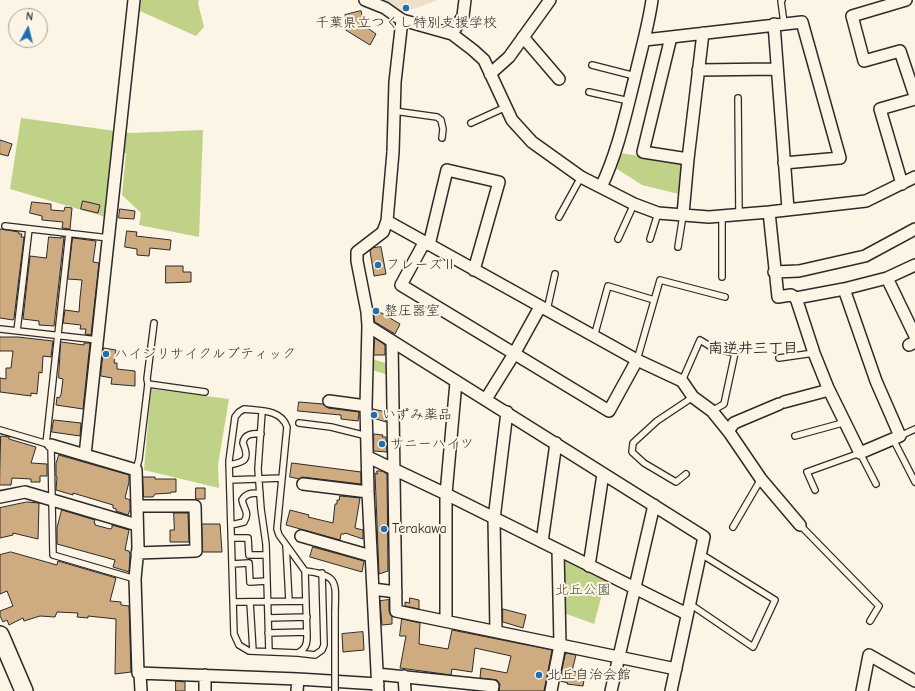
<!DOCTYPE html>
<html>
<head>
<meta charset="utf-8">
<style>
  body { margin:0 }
  #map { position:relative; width:915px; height:691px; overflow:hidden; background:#fcf5e5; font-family:"Comic Neue",sans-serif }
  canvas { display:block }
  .north { position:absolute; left:8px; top:8px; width:40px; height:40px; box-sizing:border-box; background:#fcf5e5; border:1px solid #a8a49b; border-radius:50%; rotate:7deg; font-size:11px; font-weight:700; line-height:16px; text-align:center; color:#2b2b2b }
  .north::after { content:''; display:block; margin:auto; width:14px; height:18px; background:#1f6fb2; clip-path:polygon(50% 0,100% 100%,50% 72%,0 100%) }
</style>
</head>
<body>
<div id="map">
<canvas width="915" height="691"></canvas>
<div class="north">N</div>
</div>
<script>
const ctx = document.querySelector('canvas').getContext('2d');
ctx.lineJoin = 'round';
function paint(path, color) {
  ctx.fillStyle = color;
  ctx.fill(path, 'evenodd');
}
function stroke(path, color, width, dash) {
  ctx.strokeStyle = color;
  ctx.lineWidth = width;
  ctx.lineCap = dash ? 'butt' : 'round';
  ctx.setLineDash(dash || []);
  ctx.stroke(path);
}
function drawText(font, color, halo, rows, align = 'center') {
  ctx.font = font + ' "Comic Neue","Klee One",sans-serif';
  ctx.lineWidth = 4;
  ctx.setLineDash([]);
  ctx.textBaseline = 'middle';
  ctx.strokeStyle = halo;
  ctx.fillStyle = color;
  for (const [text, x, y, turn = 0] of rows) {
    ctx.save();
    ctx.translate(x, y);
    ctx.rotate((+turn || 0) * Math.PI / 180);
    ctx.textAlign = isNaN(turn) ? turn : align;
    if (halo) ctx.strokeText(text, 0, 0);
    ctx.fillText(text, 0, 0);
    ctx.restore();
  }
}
const built = new Path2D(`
  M381 0H438L402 13 388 2Z`);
const green = new Path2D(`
  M141 0H199L198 3 204 27 196 36 140 11Z
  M21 118 130 133 203 130 199 237 139 225 141 213 122 195 126 153 116 154 109 218 10 189Z
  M620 153 679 162 682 167 679 194 642 185 617 169Z
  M372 359 392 365V376L372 370Z
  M151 389 229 399 218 465 219 488 144 470Z
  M563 557 606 579 594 624 564 613Z`);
const building = new Path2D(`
  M361 11 365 26 376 34 370 45 344 29 347 24 345 15Z
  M0 140 12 144 8 156 0 154Z
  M83 201 100 205 98 213 81 209Z
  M32 202 51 204V210L64 211 65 207 72 208 70 229 62 228 63 222 42 220V216L30 213Z
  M120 209 135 211 134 219 119 218Z
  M0 229 19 232V234H22L21 237H24L14 318 13 320 0 318Z
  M127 231 137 232 136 236 171 240 170 250 150 248 149 256 137 255V249L125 247Z
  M49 237 61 238V237H64L54 326 39 325V321L23 319 30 256 46 258Z
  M73 238 96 241 93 262 99 263 91 335 85 334 86 329H80L81 325 63 323 65 310 79 312 80 298 82 280 68 279Z
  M381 247 386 274 374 276 370 251 373 248Z
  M166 266H183V272H191V282L166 283Z
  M373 308 400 324 395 334 375 322Z
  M0 337H18L53 341 51 357 43 356 42 373 39 372 37 394 31 393V396L0 392V378L6 379V368H11L13 351H0Z
  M375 338 385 345V355H374Z
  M61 342 84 345V343H90L83 409 56 405 57 397 59 398 61 395 63 379 59 378Z
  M104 348 116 350 114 363H117V369L135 371V386L111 384 112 378 101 376Z
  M299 402 323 404 328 408 359 412 358 421 341 419V415L298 411Z
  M373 409 386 412V422L373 418Z
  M54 420 81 423 80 436 52 432Z
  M374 434 383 435 382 437H386L387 452 374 451Z
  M1 436 9 437V439L36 447 31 463 47 464V476H40V482H31V479L12 478 11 485H0Z
  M59 455 129 475V482L125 498 130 500V510L128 515 116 511V509L113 508V505L73 493V495L56 490 57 477 56 476V464Z
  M292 463 361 472V484L302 477 299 479 290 477Z
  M377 471H382L387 474 388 571 379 574 375 473 377 474Z
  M143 477H155V479H176V492H171V493L155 494 153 497H144Z
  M196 488H205V499H196Z
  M340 496 360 498 355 528 363 530V539L345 533 344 534H341L340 540 286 525 290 510 309 515 308 517 333 523 335 504H337V500H339Z
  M27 502 39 503 38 539 13 533V535L0 538V508Z
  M62 510 95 520 94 523H95V525L110 529 112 528V525L129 530 125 550 129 551 130 554 129 572 113 567 115 560 57 544V528Z
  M174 513H188L189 542H170V530H174Z
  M202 524H220L222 552H203Z
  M313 547 364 561 362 572 310 557Z
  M11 552 57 565 58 561 116 578 110 601 121 602V605L129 606 131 672 115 674 116 619 88 616V618L77 617 78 613 57 612 55 617 40 616 24 621 23 618 9 625 7 620 3 622 0 616V611L13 606 7 591 0 594V555Z
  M410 598 419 600V609L405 606V602L409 603Z
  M389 600V611L392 617V624L382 625 380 601Z
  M503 609 526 615 523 628 503 622Z
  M402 619 420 623 419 644 448 649 452 630 552 650 544 691H499L500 684 497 680 480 678 481 668 507 673 511 656 475 648 472 672 452 669 451 675 400 668 406 636H400Z
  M363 632 364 650 343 652 342 634Z
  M566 653 576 655 572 671 585 674 583 686 567 684 568 683 560 681Z
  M176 681 185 682V691H176Z`);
const lane = new Path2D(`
  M782 0 781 1 784 23
  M592 65 635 76
  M589 92 629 101
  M738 98 739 215
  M394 111 437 117 441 120 443 129 442 138
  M471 123 506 107
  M559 217 581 177
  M5 226 109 238
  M618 239 634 204
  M650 239 658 213
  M678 247 683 215
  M722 277V216
  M547 310 555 274
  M0 329 98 340
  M17 331 29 229
  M594 337 608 286 654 300
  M779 358 814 353
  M637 360 660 280 725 297
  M682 381 700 340 713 348 735 353 724 404 712 411
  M148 384 147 379 154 323
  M262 412 258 469 261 509 266 544 269 652
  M299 423 331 427 367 436
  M0 430 51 445 53 555 135 579
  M795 436 846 422
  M900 436 915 429
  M893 439 915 482
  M46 444 69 233
  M229 465C245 462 250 460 243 443 244 434 253 433 261 434
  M136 470 139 459 148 384 205 392
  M686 474 676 482 644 463 632 452 633 443 657 421 693 397
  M230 480 282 478
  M815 490 807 472 860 453 876 484
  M231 525 244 522C250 512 244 510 242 500 246 493 252 493 260 493
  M800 525 879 606 870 621
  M733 527 761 479
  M231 538H248L249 555H266
  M286 545 289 601
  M232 564 249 563 250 582 267 581
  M305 571 307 637C307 645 305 649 298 653L249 651 239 645 234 634 229 461 235 417 239 412 244 409C260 411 281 409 287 427L277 529 279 535 305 571C341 575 335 584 335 615
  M233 602 306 601
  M250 602 253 651
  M690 604 753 647 775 600 701 554
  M268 618 307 617
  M268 633 307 632
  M298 653 315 655 322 650 324 645 322 573`);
const street = new Path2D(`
  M365 0 385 8 402 20 452 34 473 50 484 60 512 120 532 142 581 177 634 204 658 213 709 217 769 212 866 201 915 177
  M906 0 852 16 864 61 900 51 915 96
  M774 24 788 209
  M452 34 463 16 465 0
  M523 37 559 79
  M671 37 643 152 688 159
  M645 40 802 22 840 158 784 163
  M698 70 777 69
  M490 74 509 57 550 0
  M902 184 880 109 915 99
  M601 187C617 154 625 117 634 81 640 54 648 28 652 0
  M769 212 778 297 791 295 796 298 844 289 887 278 915 265
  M683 214 688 159 703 33
  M387 221 637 360 682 381 693 397 712 411 729 432 761 479 800 525
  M424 243 401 285 609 411 637 360
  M429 245 447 170 499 182 474 270
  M774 272 799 271 865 256 915 229
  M887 278 915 336
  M796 298 814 353 828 388 860 453 900 436 876 381 844 289
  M368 326 704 537 671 691
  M392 341 396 611 676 669
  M909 345 915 342
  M486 399 514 354 540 307
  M329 401 366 406
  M784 402 829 390
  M728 431 734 423 779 404
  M51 445 136 470 138 547 135 579 138 673 298 679 378 684
  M85 455 134 0
  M368 457 446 494 687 614
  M303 484 368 492
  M0 497 25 492 137 525
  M137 506H195L196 551 137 553
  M301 536 371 556
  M542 542 556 443
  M589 566 603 474
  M373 589 396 592
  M446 621V494L456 382
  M496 631 494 519 507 412
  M140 673 141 691
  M377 674 493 686 492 691
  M205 675V691
  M404 676 405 691
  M297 691 298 679
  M378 691 368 492 366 406 368 326 367 312 357 261V252L383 232 387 221 393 152 395 82 402 20
  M551 691 560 645 558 550
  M611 691 654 505
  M862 691 869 655 915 681`);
const primary = new Path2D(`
  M0 635 24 691`);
const laneBridge = new Path2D(`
  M335 691V615`);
const markers = [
  [406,8,4,"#1f6fb2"],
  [378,265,4,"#1f6fb2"],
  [376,311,4,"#1f6fb2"],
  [106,354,4,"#1f6fb2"],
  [374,415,4,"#1f6fb2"],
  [382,444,4,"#1f6fb2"],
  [384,529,4,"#1f6fb2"],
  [539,675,4,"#1f6fb2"]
];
const poiNames = [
  ["千葉県立つくし特別支援学校",406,23,"center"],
  ["フレーズⅡ",386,265],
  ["整圧器室",384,311],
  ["ハイジリサイクルブティック",114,354],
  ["いずみ薬品",382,415],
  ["サニーハイツ",390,444],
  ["Terakawa",392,529],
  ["北丘自治会館",547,675]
];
const parkNames = [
  ["北丘公園",583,590]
];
const neighbourhoodNames = [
  ["南逆井三丁目",753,349]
];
paint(built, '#eedfc7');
paint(green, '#bfd287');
paint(building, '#cfab81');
stroke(building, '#2b2b2b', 1);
stroke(lane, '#2b2b2b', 8);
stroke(street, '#2b2b2b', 14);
stroke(primary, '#2b2b2b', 20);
stroke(lane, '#fcf5e5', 5.5);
stroke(street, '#fcf5e5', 11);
stroke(primary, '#fcf5e5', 17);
stroke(laneBridge, '#2b2b2b', 8, []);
stroke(laneBridge, '#fcf5e5', 5.5);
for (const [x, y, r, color] of markers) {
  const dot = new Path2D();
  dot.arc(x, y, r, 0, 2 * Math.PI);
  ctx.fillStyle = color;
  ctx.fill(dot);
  stroke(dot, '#fcf5e5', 1.5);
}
drawText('14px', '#2b2b2b', '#fcf5e5', poiNames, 'left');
drawText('14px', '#505542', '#fcf5e5', parkNames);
drawText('bold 15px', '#2b2b2b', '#fcf5e5', neighbourhoodNames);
</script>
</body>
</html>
